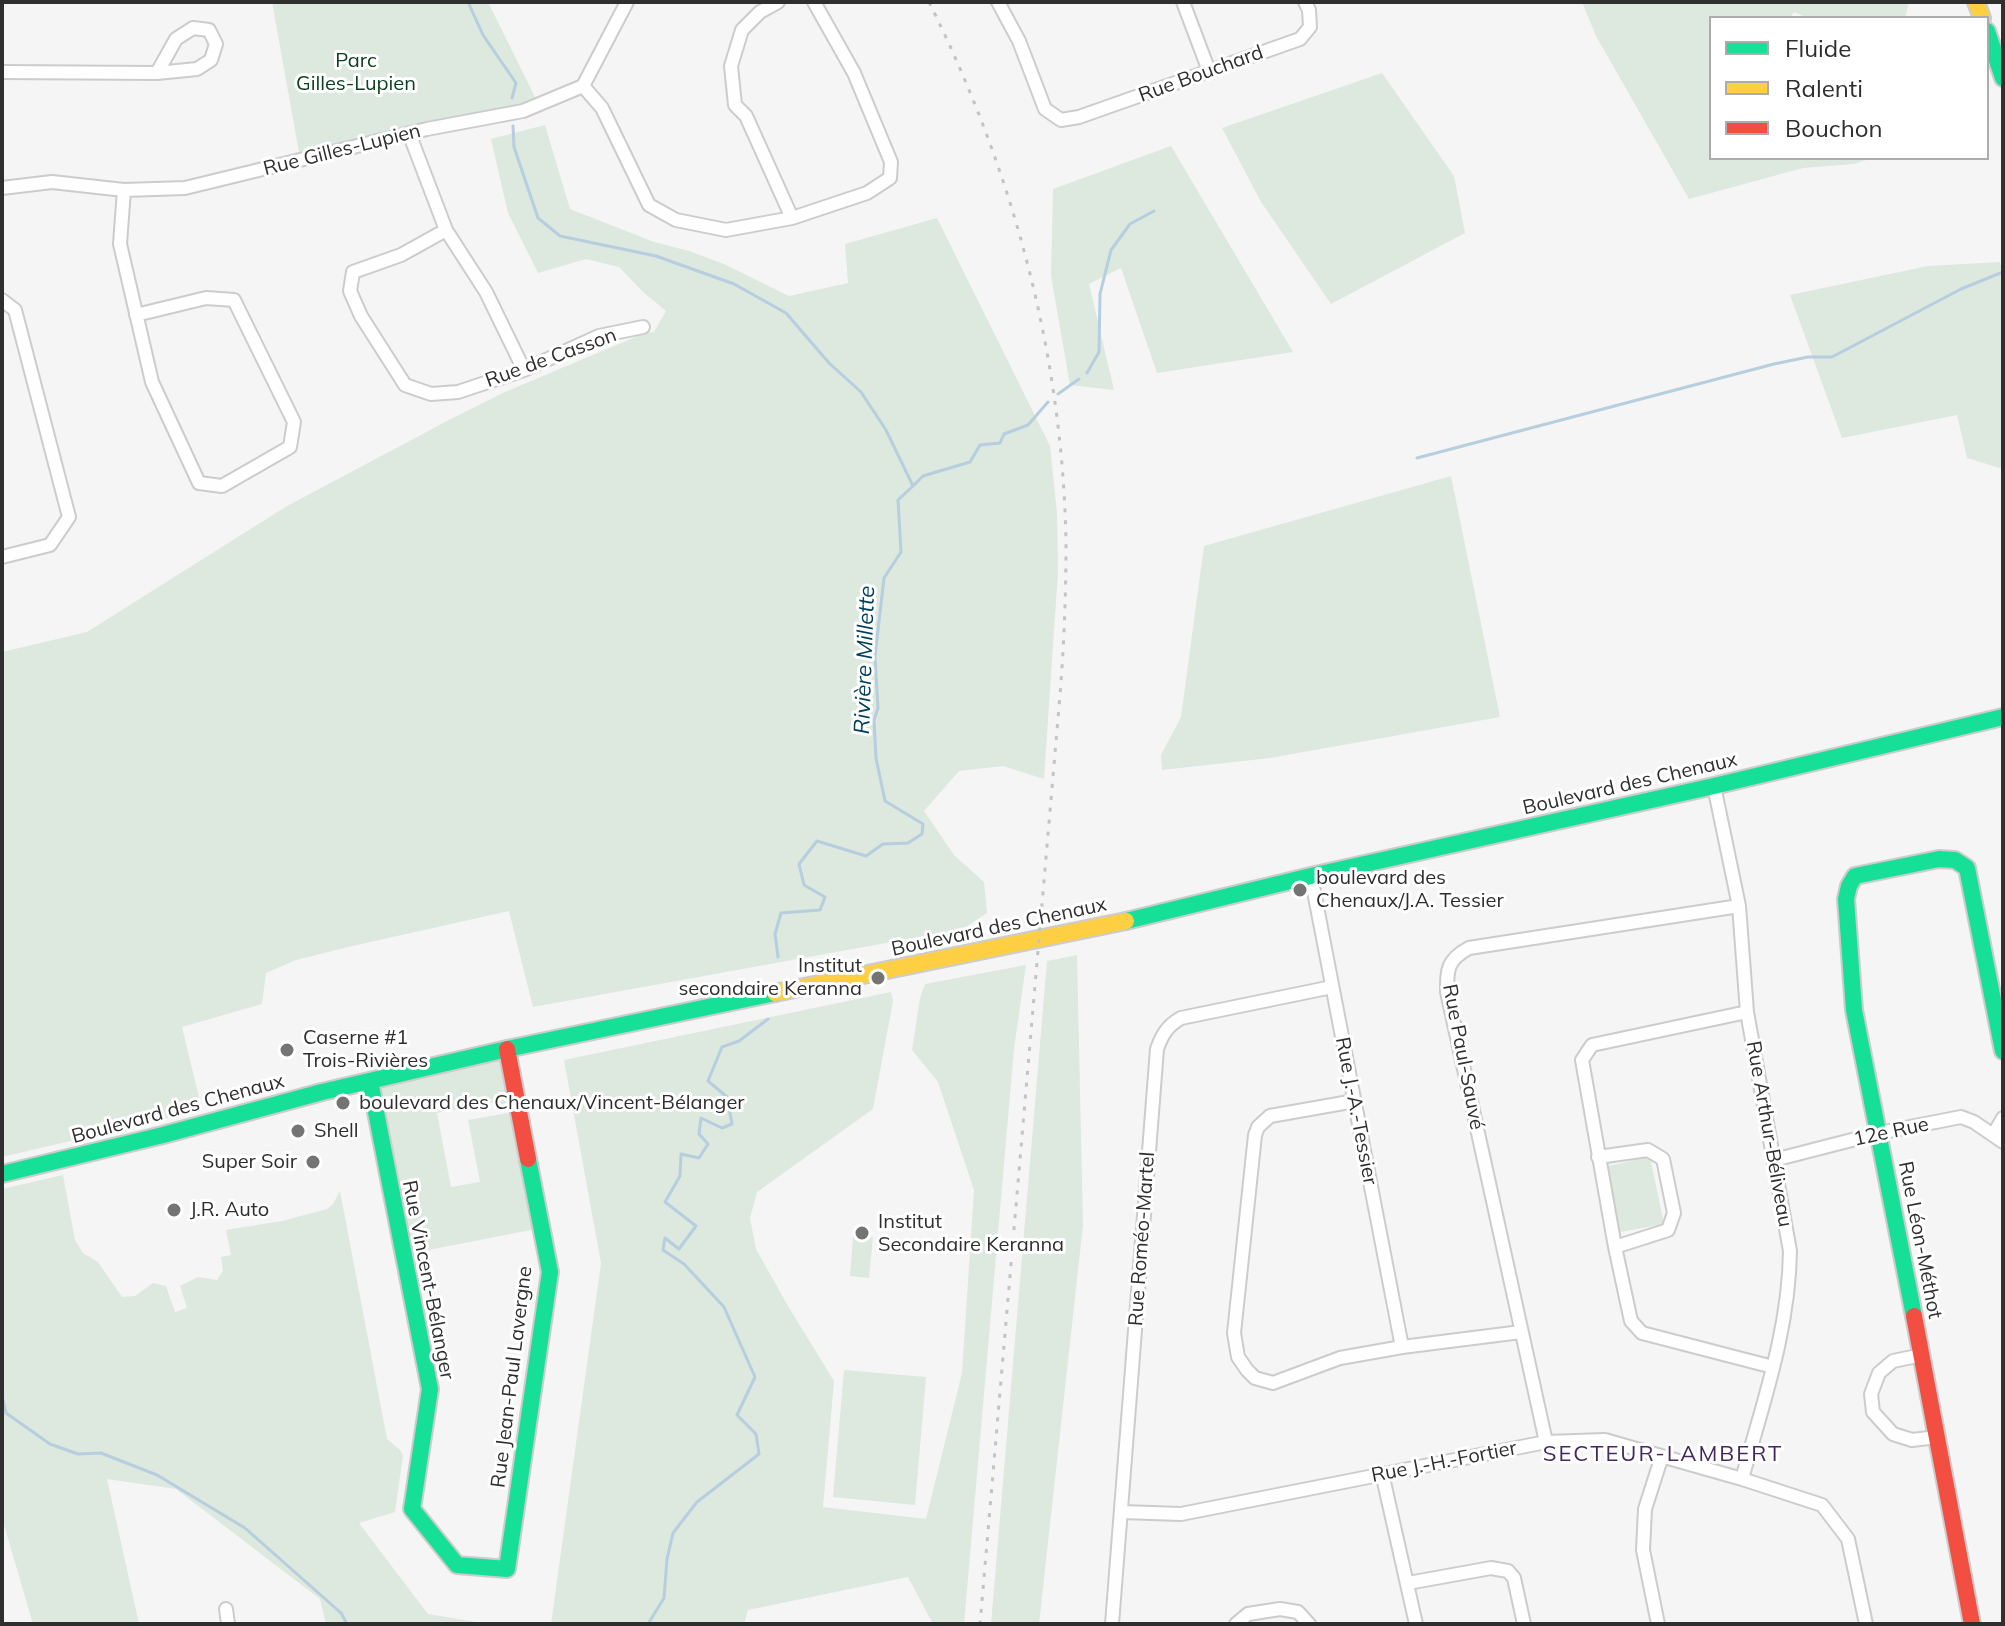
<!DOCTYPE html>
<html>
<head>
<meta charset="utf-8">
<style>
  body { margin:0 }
  #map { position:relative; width:2005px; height:1626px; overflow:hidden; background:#f5f5f6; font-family:Mulish,sans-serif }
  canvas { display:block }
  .frame { position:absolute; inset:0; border:4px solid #302f30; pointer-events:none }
  .legend { position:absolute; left:1709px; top:16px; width:280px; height:144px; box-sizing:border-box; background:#fff; border:2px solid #acacac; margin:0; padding:10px 14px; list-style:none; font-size:24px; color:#302f30 }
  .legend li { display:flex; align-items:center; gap:16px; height:40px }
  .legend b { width:40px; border:2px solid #acacac }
</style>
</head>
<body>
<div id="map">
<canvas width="2005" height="1626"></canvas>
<div class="frame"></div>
<ul class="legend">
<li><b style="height:10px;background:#16e098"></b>Fluide</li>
<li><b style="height:10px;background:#ffcf43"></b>Ralenti</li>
<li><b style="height:10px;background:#f24e42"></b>Bouchon</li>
</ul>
</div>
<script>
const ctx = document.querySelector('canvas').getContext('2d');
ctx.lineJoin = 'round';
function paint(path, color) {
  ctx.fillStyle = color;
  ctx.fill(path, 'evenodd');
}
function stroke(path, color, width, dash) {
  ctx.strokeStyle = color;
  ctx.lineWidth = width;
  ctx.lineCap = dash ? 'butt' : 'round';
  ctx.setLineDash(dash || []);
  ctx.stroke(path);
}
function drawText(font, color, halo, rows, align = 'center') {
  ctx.font = font + ' Mulish,sans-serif';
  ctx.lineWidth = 6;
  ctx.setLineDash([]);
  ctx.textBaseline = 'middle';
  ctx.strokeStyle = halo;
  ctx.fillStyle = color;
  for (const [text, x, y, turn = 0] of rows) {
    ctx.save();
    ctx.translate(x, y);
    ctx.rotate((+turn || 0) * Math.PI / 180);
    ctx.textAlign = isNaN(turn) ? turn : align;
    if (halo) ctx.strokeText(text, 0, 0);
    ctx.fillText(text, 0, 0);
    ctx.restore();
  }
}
const green = new Path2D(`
  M272 2H488L538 103 300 158Z
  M1582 2H1909L1905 18H1808L1794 12 1790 18H1711V158H1872L1854 164 1803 168 1689 199 1596 36Z
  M1382 73 1454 176 1465 233 1331 304 1261 202 1222 128Z
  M545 125 570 209 654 242 689 251 724 264 789 296 848 283 845 244 937 218 1050 446 1057 513 1058 572 1044 779 1003 766 959 771 924 811 954 855 984 882 987 913 963 929 533 1007 509 911 348 947 296 960 266 973 262 1004 182 1027 202 1110 2 1157V652L87 632 287 506 449 420 505 392 645 333 654 332 666 311 643 292 619 267 586 259 538 273 508 213 491 139Z
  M1171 146 1293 352 1157 373 1121 268 1089 284 1114 390 1070 385 1051 276 1053 189Z
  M2000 262 2003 273V469L1967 458 1957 415 1842 438 1790 295 1928 266Z
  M1451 476 1500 717 1270 758 1162 770 1161 755 1181 717 1204 546Z
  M1077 955 1083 1225 1039 1624H991L1047 961Z
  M1026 965 1014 1049 964 1624H933L908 1577 748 1610 744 1624H551L601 1263 564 1060 891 992 893 1001 873 1109 757 1192 750 1218 756 1249 788 1306 834 1381 823 1507 926 1519 962 1373 974 1190 938 1082 912 1050 920 998 925 984Z
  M507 1049 517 1105 498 1108 496 1102 437 1113 451 1187 480 1182 468 1120 519 1111 541 1228 403 1255 370 1081Z
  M1650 1157 1664 1224 1620 1232 1608 1166Z
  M63 1175 75 1240 83 1253 98 1262 122 1297 135 1296 153 1283 166 1286 175 1312 187 1308 180 1286 198 1277 217 1280 223 1271 221 1257 231 1255 226 1230 282 1221 327 1209 333 1204 340 1191 387 1439 400 1450 403 1455 395 1512 359 1523 428 1614 489 1624H326L320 1599 176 1489 107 1479 139 1624H33L2 1518V1189Z
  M853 1236 873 1237 869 1278 850 1276Z
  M844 1370 926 1377 915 1505 833 1497Z`);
const stream = new Path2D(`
  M468 2 483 35 516 83 512 98
  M513 126 514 147 538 218 560 236 656 256 734 284 786 313 829 363 861 392 886 430 913 486 898 500 901 552 884 578 875 656 878 708 874 720 876 758 885 801 923 824 922 834 908 843 883 844 866 856 817 841 799 864 804 885 825 897 820 910 781 913 775 934 778 957
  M1087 373 1099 352 1100 294 1111 250 1130 224 1154 211
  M1058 394 1079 379
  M1417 458 1774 364 1808 357H1832L1961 289 2003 272
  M913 486 923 476 970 462 980 445 1000 443 1004 434 1028 425 1048 402
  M2 1396 6 1413 50 1444 78 1454 101 1453 157 1475 245 1528 341 1613 347 1624
  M648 1624 664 1598 667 1559 673 1533 697 1502 759 1454 756 1434 737 1415 755 1377 724 1307 684 1264 663 1250 665 1238 679 1249 696 1226 665 1202 680 1176 681 1154 699 1158 708 1144 699 1134 701 1118 722 1128 732 1124 727 1097 708 1081 722 1047 739 1041 768 1019`);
const street = new Path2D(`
  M778 2 760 12 742 30 731 66 735 105 746 116 792 218
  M998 2 1019 41 1045 109 1061 120 1079 117 1300 39 1310 27 1309 10 1305 2
  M1183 2 1209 71
  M2 72 157 73 197 69 211 60 216 44 209 30 193 28 176 39 157 73
  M583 86 602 108 649 205 676 220 726 230 792 218 867 193 890 178 891 162 854 73 814 2
  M409 133 446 230 486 292 524 370
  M2 188 52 182 124 190 185 188 427 129 523 111 583 86 627 2
  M124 190 120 244 152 382 199 483 222 486 290 447 294 422 234 300 206 298 136 315
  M446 230 401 255 353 272 350 291 361 316 405 385 431 394 458 392 524 370 599 336 643 327
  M2 300 15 310 69 517 50 545 2 557
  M1714 786 1739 906 1747 1012 1790 1251C1789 1330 1763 1403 1742 1479
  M1311 876 1402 1347
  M1747 1012 1592 1045 1582 1060 1615 1247 1631 1321 1642 1333 1773 1367
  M1355 1101 1270 1116 1258 1127 1255 1135 1234 1333 1238 1357 1247 1370 1255 1378 1273 1383 1340 1358 1402 1347 1521 1332
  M1993 1135 2003 1118
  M1598 1157 1648 1150 1663 1159 1674 1213 1668 1230 1615 1247
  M1774 1160 1879 1133 1961 1117 1974 1122 2003 1142
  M1922 1355 1893 1361 1879 1373 1871 1394 1873 1412 1893 1434 1912 1440 1937 1437
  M1546 1442 1447 992C1447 969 1447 960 1469 948L1739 906
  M1382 1473 1416 1624
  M1122 1512 1181 1514 1546 1442 1605 1440 1742 1479 1822 1505 1848 1539 1866 1624
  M1408 1583 1491 1568 1508 1571 1514 1578 1524 1624
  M226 1609 228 1624
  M1112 1624 1157 1049C1162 1035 1167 1026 1181 1018L1332 987
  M1236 1624 1248 1614 1280 1609 1298 1612 1309 1624
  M1658 1624 1643 1550 1645 1509 1662 1456`);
const fast = new Path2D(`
  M1987 31 2003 78
  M1126 921 1311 876 1714 786 2003 717
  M370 1081 430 1389 412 1509 457 1565 507 1569 550 1272 528 1159
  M2 1174 163 1135 322 1092 507 1049 775 993
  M1914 1316 1854 1010 1846 899 1849 886 1855 876 1939 859 1955 860 1967 868 2003 1051`);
const slow = new Path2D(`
  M1976 2 1982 18
  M775 993 1126 921`);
const jam = new Path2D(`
  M507 1049 528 1159
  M1914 1316 1972 1624`);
const rail = new Path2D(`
  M929 2C1013 171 1063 355 1066 544 1066 595 1064 645 1060 695L980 1624`);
const markers = [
  [1300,890,8,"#757475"],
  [878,978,8,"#757475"],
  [287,1050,8,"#757475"],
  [343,1103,8,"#757475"],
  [298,1131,8,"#757475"],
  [313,1162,8,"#757475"],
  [174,1210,8,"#757475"],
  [862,1233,8,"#757475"]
];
const parkNames = [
  ["Parc",356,61],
  ["Gilles-Lupien",356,84]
];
const streetNames = [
  ["Rue Bouchard",1201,74,-20],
  ["Rue Gilles-Lupien",342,150,-14],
  ["Rue de Casson",551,358,-20],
  ["Boulevard des Chenaux",1630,784,-13],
  ["Boulevard des Chenaux",999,927,-12],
  ["Rue Paul-Sauvé",1463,1057,79],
  ["Boulevard des Chenaux",178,1109,-15],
  ["Rue J.-A.-Tessier",1356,1111,79],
  ["12e Rue",1891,1132,-12],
  ["Rue Arthur-Béliveau",1769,1134,80],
  ["Rue Roméo-Martel",1142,1239,-86],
  ["Rue Léon-Méthot",1920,1240,79],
  ["Rue Vincent-Bélanger",428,1280,79],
  ["Rue Jean-Paul Lavergne",512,1377,-83],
  ["Rue J.-H.-Fortier",1444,1462,-11]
];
const poiNames = [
  ["boulevard des",1316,878],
  ["Chenaux/J.A. Tessier",1316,901],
  ["Institut",862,966,"right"],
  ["secondaire Keranna",862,989,"right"],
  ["Caserne #1",303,1038],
  ["Trois-Rivières",303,1061],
  ["boulevard des Chenaux/Vincent-Bélanger",359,1103],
  ["Shell",314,1131],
  ["Super Soir",297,1162,"right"],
  ["J.R. Auto",190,1210],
  ["Institut",878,1222],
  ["Secondaire Keranna",878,1245]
];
const waterNames = [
  ["Rivière Millette",865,660,-88]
];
const neighbourhoodNames = [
  ["SECTEUR-LAMBERT",1663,1454]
];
paint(green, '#dde8df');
stroke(stream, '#b6cede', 3);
stroke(street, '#cccccd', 16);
stroke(fast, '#cccccd', 20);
stroke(slow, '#cccccd', 20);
stroke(jam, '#cccccd', 20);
stroke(street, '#fefefe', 12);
stroke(fast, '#16e098', 16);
stroke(slow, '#ffcf43', 16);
stroke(jam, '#f24e42', 16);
stroke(rail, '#c4c3c4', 3, [4, 8]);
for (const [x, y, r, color] of markers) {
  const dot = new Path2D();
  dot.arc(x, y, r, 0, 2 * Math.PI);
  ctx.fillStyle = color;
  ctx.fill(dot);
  stroke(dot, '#fff', 3);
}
drawText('20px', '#0c401e', '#fff', parkNames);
drawText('20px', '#302f30', '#fff', streetNames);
drawText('20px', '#302f30', '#fff', poiNames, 'left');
drawText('italic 22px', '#00405f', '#fff', waterNames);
ctx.letterSpacing = '2px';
drawText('22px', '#432761', '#fff', neighbourhoodNames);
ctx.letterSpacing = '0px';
</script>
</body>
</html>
